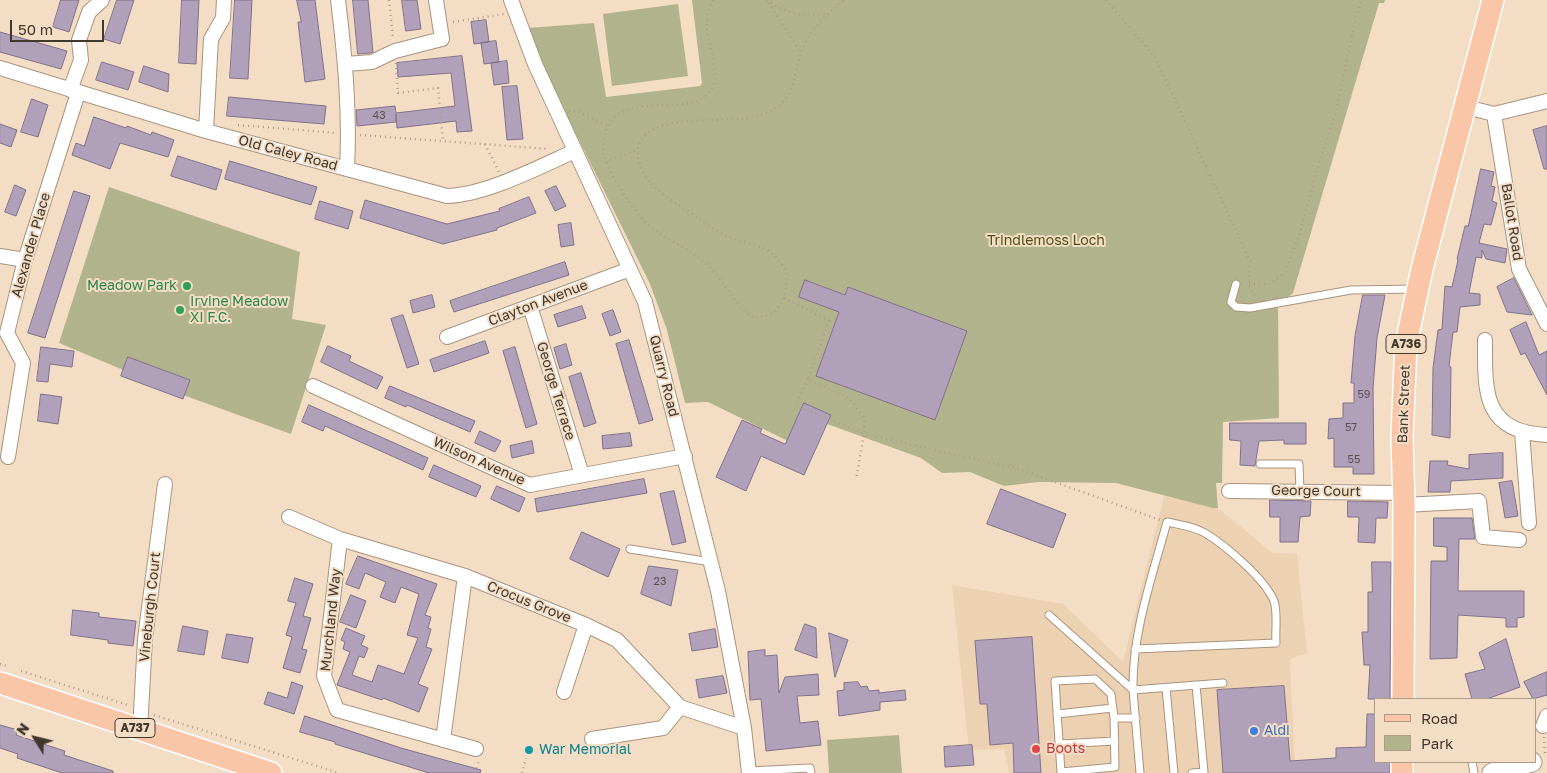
<!DOCTYPE html>
<html>
<head>
<meta charset="utf-8">
<style>
  body { margin:0 }
  #map { position:relative; width:1547px; height:773px; overflow:hidden; background:#f4ddc5; font-family:"Golos Text",sans-serif }
  canvas { display:block }
  .legend { position:absolute; left:1374px; top:698px; width:162px; height:65px; box-sizing:border-box; background:#f4ddc5; border:1px solid #ac9b88; margin:0; padding:6px 9px; list-style:none; font-size:15px; color:#40372d }
  .legend li { display:flex; align-items:center; gap:10px; height:25px }
  .legend b { width:25px; border:1px solid #ac9b88 }
  .north { position:absolute; left:10px; top:713px; width:50px; height:50px; -webkit-text-stroke:4px #f4ddc5; paint-order:stroke; rotate:306deg; font-size:14px; font-weight:700; line-height:20px; text-align:center; color:#40372d }
  .north::after { content:''; display:block; margin:auto; width:18px; height:22px; background:#40372d; clip-path:polygon(50% 0,100% 100%,50% 72%,0 100%) }
  .scale { position:absolute; left:10px; top:20px; width:94px; height:22px; box-sizing:border-box; border:2px solid #40372d; border-top:0; padding-left:6px; font-size:15px; line-height:18px; white-space:nowrap; color:#40372d; -webkit-text-stroke:4px #f4ddc5; paint-order:stroke }
</style>
</head>
<body>
<div id="map">
<canvas width="1547" height="773"></canvas>
<ul class="legend">
<li><b style="height:6px;background:#f9c7a8"></b>Road</li>
<li><b style="height:14px;background:#b1b38c"></b>Park</li>
</ul>
<div class="north">N</div>
<div class="scale">50 m</div>
</div>
<script>
const ctx = document.querySelector('canvas').getContext('2d');
ctx.lineJoin = 'round';
function paint(path, color) {
  ctx.fillStyle = color;
  ctx.fill(path, 'evenodd');
}
function stroke(path, color, width, dash) {
  ctx.strokeStyle = color;
  ctx.lineWidth = width;
  ctx.lineCap = dash ? 'butt' : 'round';
  ctx.setLineDash(dash || []);
  ctx.stroke(path);
}
function drawText(font, color, halo, rows, align = 'center') {
  ctx.font = font + ' "Golos Text",sans-serif';
  ctx.lineWidth = 4;
  ctx.setLineDash([]);
  ctx.textBaseline = 'middle';
  ctx.strokeStyle = halo;
  ctx.fillStyle = color;
  for (const [text, x, y, turn = 0] of rows) {
    ctx.save();
    ctx.translate(x, y);
    ctx.rotate((+turn || 0) * Math.PI / 180);
    ctx.textAlign = isNaN(turn) ? turn : align;
    if (halo) ctx.strokeText(text, 0, 0);
    ctx.fillText(text, 0, 0);
    ctx.restore();
  }
}
const built = new Path2D(`
  M1164 496 1218 508 1272 553 1297 554 1307 653 1290 659 1295 773H1009L1004 749 969 750 952 585 1063 604 1123 662Z`);
const green = new Path2D(`
  M692 0H1385L1384 3H1379L1293 293 1278 306 1279 418 1223 422 1222 483H1216L1218 508H1213L1116 483 1038 482 1004 486 970 472 942 473 921 458 816 420 794 444 708 402 685 403 667 330 650 284 540 61 528 28 594 23 606 97 700 86 702 83Z
  M678 4 688 76 612 86 603 14Z
  M109 187 300 252 292 319 326 325 291 434 183 395 59 343Z
  M899 735 902 773H829L827 740Z`);
const building = new Path2D(`
  M61 0H79L69 32 53 27Z
  M117 0H134L120 44 104 39Z
  M182 0H199L196 64 179 63Z
  M235 0H252L248 79 230 78Z
  M297 0H315L325 79 305 82 298 22H301Z
  M353 0H368L373 52 370 53 358 54Z
  M402 0H417L421 29 406 31Z
  M486 20 489 42 474 44 471 22Z
  M0 32 67 51 61 69 0 52Z
  M496 41 499 62 484 64 481 43Z
  M462 56 472 131 457 132 456 121 397 128 396 114V122L357 126 356 110 395 106 396 113 455 106 451 73 398 77 397 63Z
  M507 61 509 83 494 85 491 63Z
  M102 62 134 72 128 90 96 80Z
  M144 66 169 74 168 92 139 82Z
  M517 86 523 139 507 140 502 87Z
  M229 97 326 106 324 124 227 116Z
  M32 99 48 105 38 137 21 132Z
  M94 117 126 128 127 126 151 135 152 132 174 140 168 157 120 143 110 169 72 155 76 143 84 146Z
  M0 124 17 130 11 147 0 143Z
  M1547 126V169H1544L1533 130Z
  M178 156 222 170 216 190 171 176Z
  M230 161 317 187 311 205 225 179Z
  M1481 169 1494 172 1491 186 1495 187 1492 201 1497 203 1491 225 1484 224 1479 243 1507 249 1505 263 1486 259 1482 250V258L1476 257 1469 293 1480 294V305L1460 307 1457 332H1453L1449 366 1451 367 1450 438 1432 435 1433 368 1438 330 1442 329 1445 286 1452 287 1458 260 1457 259 1465 226H1468Z
  M15 185 26 190 16 216 5 212Z
  M556 186 566 206 555 211 545 191Z
  M74 191 90 196 45 338 28 333Z
  M529 197 536 213 497 228V230L443 244 360 218 365 200 447 224 500 211 499 209Z
  M320 201 353 211 348 229 315 219Z
  M571 223 574 245 561 247 558 225Z
  M565 262 569 275 454 312 450 301Z
  M1514 278 1532 315 1507 312 1497 287Z
  M805 280 845 295 848 287 967 331 935 420 816 376 839 312 799 297Z
  M432 295 435 307 413 313 410 301Z
  M1363 295H1385L1377 338 1373 388 1374 474H1353V467H1334V438L1328 439 1329 419 1343 418V403H1354V383H1351L1355 336Z
  M582 306 586 318 558 327 554 315Z
  M613 310 621 332 610 336 602 314Z
  M403 315 419 364 407 368 391 319Z
  M1526 322 1539 355 1547 351V395L1525 353 1521 355 1510 330Z
  M629 340 653 420 639 424 616 344Z
  M485 341 489 353 434 372 430 360Z
  M566 344 572 365 560 369 554 348Z
  M328 346 351 356 349 361 383 377 377 389 321 362Z
  M41 347 74 351 72 367 50 364 48 382 37 381Z
  M515 347 537 424 526 428 503 351Z
  M128 357 190 380 183 399 121 376Z
  M581 373 596 423 584 427 569 377Z
  M390 386 475 421 470 432 407 405 406 407 385 398Z
  M41 394 62 397 58 424 38 421Z
  M804 403 831 415 804 475 761 456 746 491 716 477 742 420 762 429 760 433 785 444Z
  M309 405 428 458 423 470 325 426 323 431 302 422Z
  M1230 423H1306V444H1284V440L1259 441 1255 466 1240 465 1241 441 1230 440Z
  M480 431 501 441 495 452 475 443Z
  M630 433 632 446 603 449 602 436Z
  M532 441 534 453 512 458 510 446Z
  M1503 453V478L1451 481 1450 492H1428L1430 461H1448L1447 465 1469 469V455Z
  M434 465 481 486 476 497 429 477Z
  M644 479 647 493 537 512 535 499Z
  M1512 481 1518 516 1505 518 1499 483Z
  M497 486 525 498 519 512 491 499Z
  M1001 489 1066 514 1053 548 987 524Z
  M674 491 686 542 672 545 660 494Z
  M1270 500 1311 501 1310 516 1300 517 1298 542H1280V517H1270Z
  M1348 501 1388 502 1387 518H1376L1375 543 1358 542 1359 517H1348Z
  M1434 518H1472L1475 539H1459L1458 591H1524V617L1517 618V627H1506V618L1458 615 1457 658 1430 659 1431 561H1447V547L1434 546Z
  M582 532 620 549 608 577 570 559Z
  M358 556 437 584 425 615 431 617 428 628 431 629 426 647 432 649 418 684 428 688 419 712 383 698 382 700 337 685 350 652 343 649 345 642 341 640 346 628 365 636 361 645 368 648 364 658 359 656 352 675 372 682 378 665 404 674 418 638 407 635 419 594 401 587 395 603 380 597 386 582 365 573 359 589 346 584Z
  M1372 562H1391L1390 699H1368L1370 665H1364L1362 632H1368V592H1372Z
  M649 566 678 570 671 606 641 594Z
  M295 578 313 584 303 616 311 618 302 649 307 650 300 673 283 668 292 637 286 635 296 603 288 601Z
  M351 595 366 601 356 628 340 622Z
  M73 610 99 613V617L136 621 133 646 108 643V640L71 635Z
  M805 624 816 628 817 658 795 650Z
  M183 626 208 631 204 655 178 651Z
  M715 629 718 647 692 651 689 634Z
  M829 633 848 640 835 677Z
  M227 634 253 638 248 663 222 658Z
  M1032 637 1041 773H1014L1013 743 990 745 987 704H980L975 641Z
  M1506 639 1520 687 1487 699H1472L1465 674 1485 669 1479 653Z
  M765 650V656L777 655 779 693 785 677 818 674 819 695 797 696 800 723 818 721 821 745 766 751 761 699 750 700 748 652Z
  M1547 672V695L1533 699 1524 682Z
  M723 676 727 693 699 698 696 680Z
  M292 682 303 686 294 714 264 704 268 692 287 698Z
  M858 682 861 687 867 686 869 691 879 690V693L905 690 906 700 880 702V710L839 716 837 691 844 690V683Z
  M1284 686 1290 761 1336 758V748L1366 747 1367 714H1376V762H1390V773H1223L1217 690Z
  M305 716 401 748 481 770 480 773H429L335 744V742L300 732Z
  M0 725 18 730 16 735 65 751 64 755 113 771V773H62L17 758 18 754 0 748Z
  M972 745 974 765 945 767 944 747Z`);
const path = new Path2D(`
  M389 0 393 38
  M713 0C694 33 727 67 710 91 693 116 642 96 617 115 605 124 602 142 604 156 607 171 637 216 649 226 667 240 690 249 707 264 724 280 733 304 754 318 758 317 764 317 769 315 783 310 789 286 786 273 785 267 777 258 773 254 763 245 737 241 724 235 714 230 705 222 695 216 673 200 636 183 638 151 640 110 732 124 757 116 803 102 789 74 806 42 814 26 830 12 844 0
  M767 0C786 14 805 18 828 13
  M1106 0 1155 57 1250 261 1249 284 1256 298
  M769 3 801 53
  M453 22 504 14
  M396 63 398 93 438 88 443 141
  M569 111H578L608 126
  M238 125 337 133
  M360 135 549 149
  M485 144 499 172
  M606 162 637 150
  M1249 284H1270L1284 273 1300 233 1315 176 1336 111 1356 17 1362 0
  M784 298 829 321 808 379 850 399 864 418V434L856 480
  M808 379 796 405 864 434 1016 468 1160 520
  M0 664 7 666
  M21 671 128 705
  M154 715 339 773
  M1544 737 1545 754
  M475 773 479 760
  M522 773 526 758`);
const lane = new Path2D(`
  M1236 284 1231 302 1236 307 1250 308 1351 290 1415 289
  M1260 464H1299L1300 491
  M630 549 711 562
  M1049 615 1133 690 1140 773
  M1135 649 1276 643C1275 631 1278 612 1274 601 1265 579 1225 545 1205 533 1193 526 1180 525 1167 522 1152 577 1132 633 1133 690L1223 683
  M1166 688 1174 773
  M1057 714 1113 708
  M1114 718 1111 694 1095 679 1055 681 1061 772 1115 767 1114 718H1136
  M1059 744 1115 741
  M1472 762 1474 773
  M749 771 810 768 811 773
  M1192 773 1204 772 1196 685`);
const street = new Path2D(`
  M338 0C345 57 350 112 347 169
  M511 0 535 64 645 302 718 591 744 728 749 773
  M346 64 372 62 395 51 442 39 436 0
  M0 68 206 131 447 196C486 195 539 167 575 151
  M70 90 81 60 79 40 89 12 102 0
  M1466 107 1494 114 1547 101
  M1494 114 1519 269 1547 324
  M206 131 211 39 223 18 224 0
  M0 256 25 260
  M530 306 582 475
  M447 337 630 269
  M1485 340C1485 391 1482 432 1547 435
  M313 386 530 485 685 456
  M1522 432 1529 523
  M8 457 23 363 7 333 25 260 78 93
  M1229 491 1404 493
  M1404 505 1479 501 1483 537 1519 540
  M289 517 340 539 465 576 586 625 617 640 680 707 744 728
  M340 539 324 676 337 710 476 749
  M564 692 586 625
  M1543 726 1547 716
  M140 730 145 639 165 484
  M592 739 663 728 680 707
  M443 740 465 576`);
const secondary = new Path2D(`
  M1492 773 1532 762`);
const primary = new Path2D(`
  M0 683 271 773
  M1403 699 1404 505 1402 436 1406 344 1422 269 1493 0
  M1402 773V762`);
const markers = [
  [187,286,5,"#2e9e5b"],
  [180,310,5,"#2e9e5b"],
  [1254,731,5,"#3f7fe0"],
  [1036,749,5,"#e0444e"],
  [529,750,5,"#0f9aa8"]
];
const numberNames = [
  ["43",379,116],
  ["59",1364,395],
  ["57",1351,428],
  ["55",1354,460],
  ["23",660,582]
];
const shields = [
  [1406,344,40],
  [135,728,40]
];
const shieldNames = [
  ["A736",1406,344],
  ["A737",135,728]
];
const streetNames = [
  ["Old Caley Road",288,153,15],
  ["Ballot Road",1512,222,81],
  ["Alexander Place",31,245,-74],
  ["Clayton Avenue",538,303,-21],
  ["Quarry Road",664,376,76],
  ["George Terrace",556,391,73],
  ["Bank Street",1404,404,-88],
  ["Wilson Avenue",479,461,24],
  ["George Court",1316,491,1],
  ["Crocus Grove",529,602,22],
  ["Vineburgh Court",150,607,-84],
  ["Murchland Way",331,620,-84]
];
const parkNames = [
  ["Trindlemoss Loch",1046,241]
];
const leisureNames = [
  ["Meadow Park",177,286],
  ["Irvine Meadow",190,302,"left"],
  ["XI F.C.",190,318,"left"]
];
const shopNames = [
  ["Aldi",1264,731]
];
const healthNames = [
  ["Boots",1046,749]
];
const cultureNames = [
  ["War Memorial",539,750]
];
paint(built, '#edd1b3');
paint(green, '#b1b38c');
paint(building, '#b0a0b9');
stroke(building, '#81718a', 1);
stroke(lane, '#a9947d', 9);
stroke(street, '#a9947d', 16);
stroke(secondary, '#a9947d', 21);
stroke(primary, '#fff', 24);
stroke(path, '#af9d8a', 2.5, [1, 4]);
stroke(lane, '#fff', 7);
stroke(street, '#fff', 14);
stroke(secondary, '#fff', 19);
stroke(primary, '#f9c7a8', 21);
for (const [x, y, r, color] of markers) {
  const dot = new Path2D();
  dot.arc(x, y, r, 0, 2 * Math.PI);
  ctx.fillStyle = color;
  ctx.fill(dot);
  stroke(dot, '#f4ddc5', 2);
}
drawText('11px', '#5c5150', null, numberNames);
for (const [x, y, w] of shields) {
  const box = new Path2D();
  box.roundRect(x - w / 2, y - 9.5, w, 19, 4);
  ctx.fillStyle = '#f4ddc5';
  ctx.fill(box);
  stroke(box, '#40372d', 1);
}
drawText('bold 12px', '#40372d', null, shieldNames);
drawText('14px', '#40372d', '#f4ddc5', streetNames);
drawText('14px', '#4f5015', '#f4ddc5', parkNames);
drawText('14px', '#27864d', '#f4ddc5', leisureNames, 'right');
drawText('14px', '#366cbe', '#f4ddc5', shopNames, 'left');
drawText('14px', '#be3a42', '#f4ddc5', healthNames, 'left');
drawText('14px', '#0d838f', '#f4ddc5', cultureNames, 'left');
</script>
</body>
</html>
